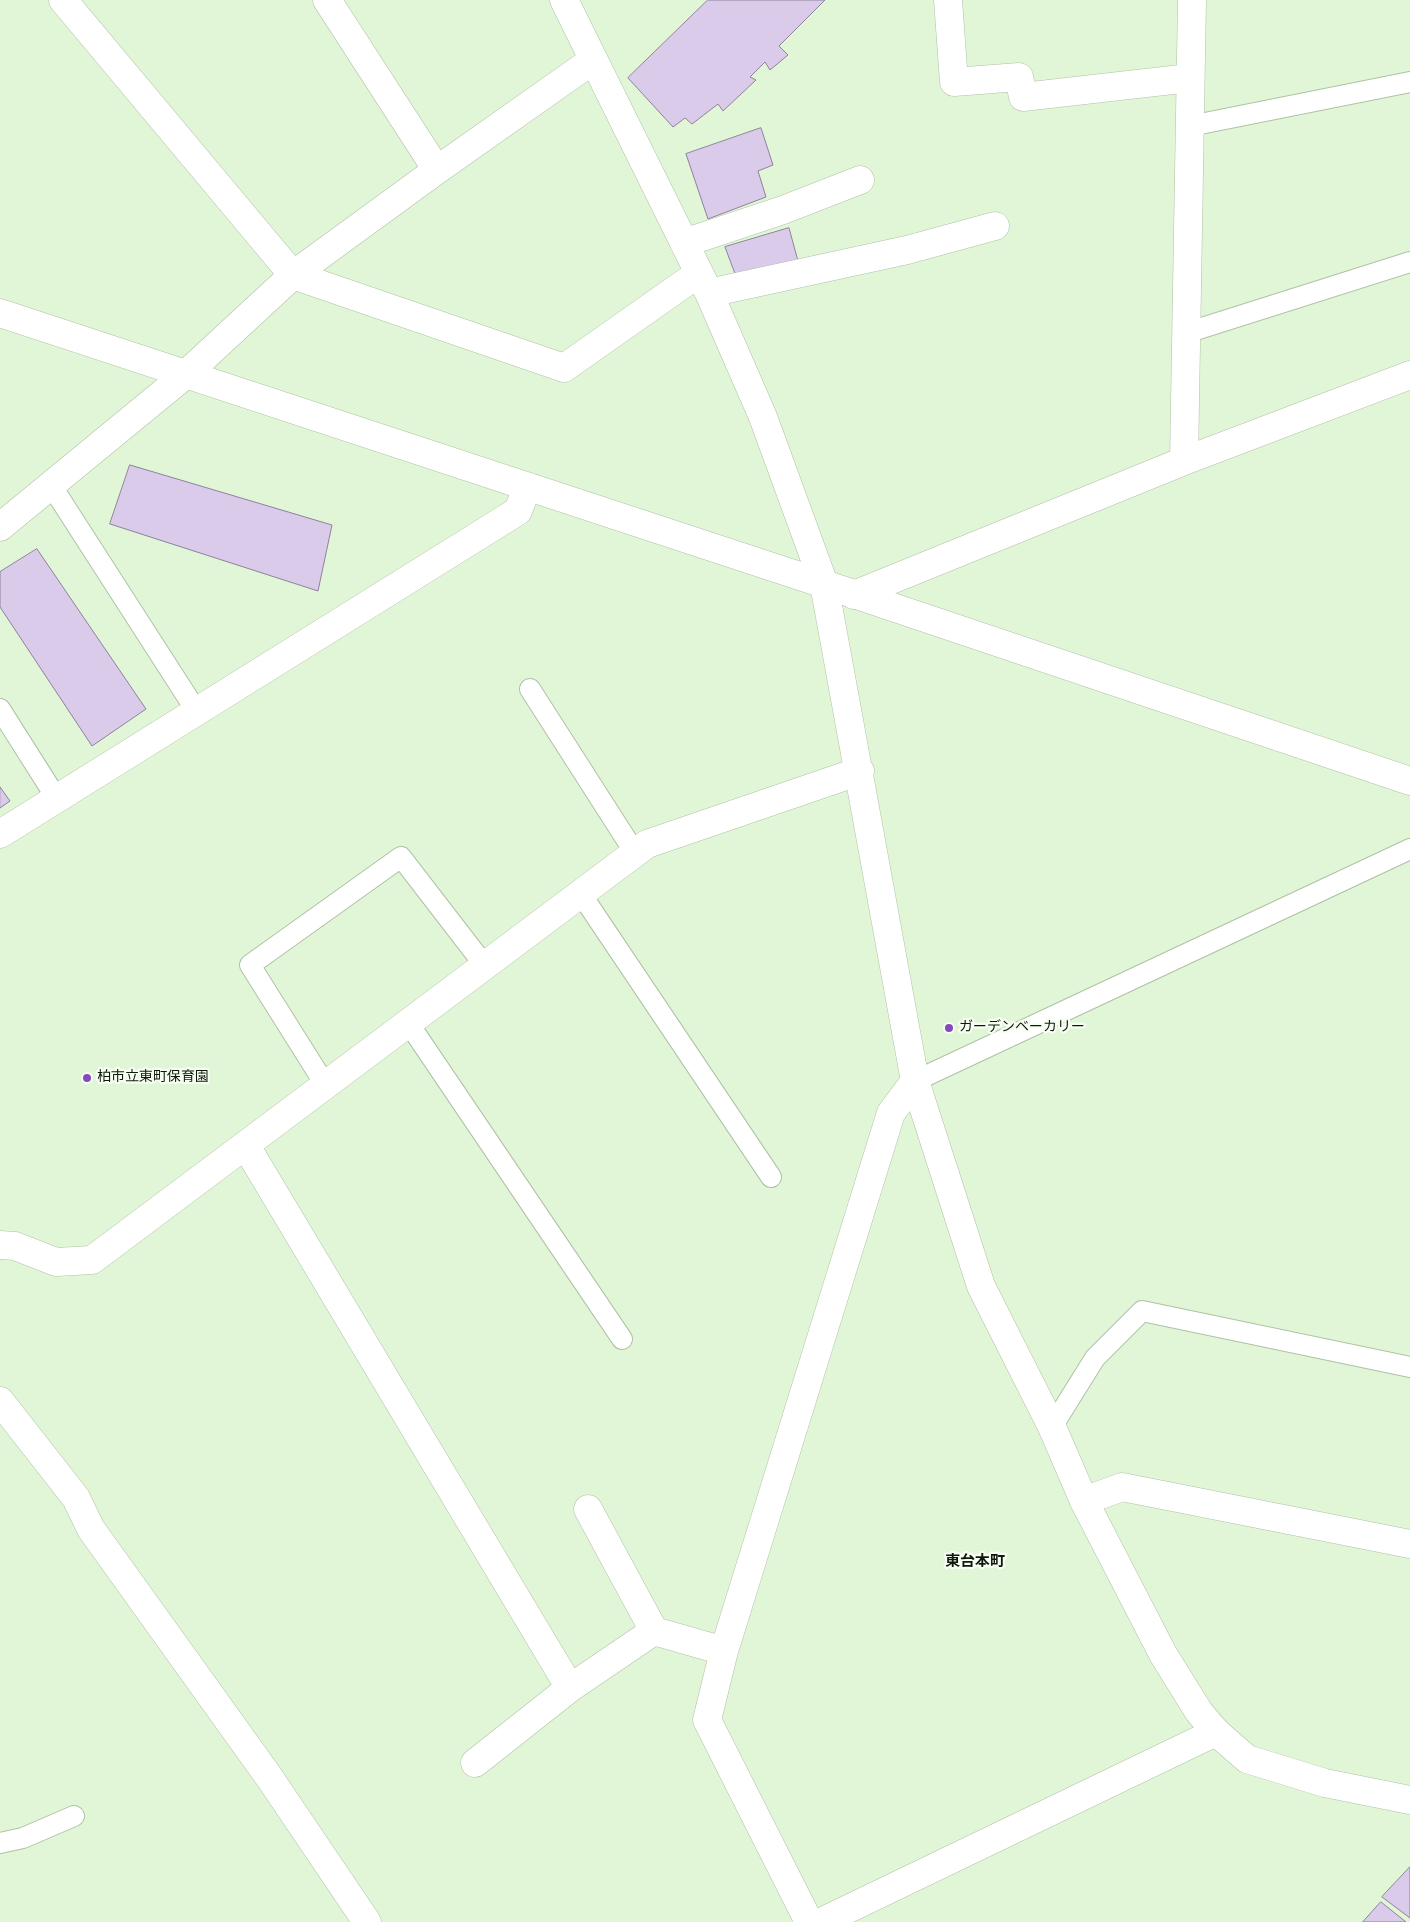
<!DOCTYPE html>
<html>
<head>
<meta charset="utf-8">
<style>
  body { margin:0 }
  canvas { display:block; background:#e1f5d7 }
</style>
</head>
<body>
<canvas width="1410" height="1922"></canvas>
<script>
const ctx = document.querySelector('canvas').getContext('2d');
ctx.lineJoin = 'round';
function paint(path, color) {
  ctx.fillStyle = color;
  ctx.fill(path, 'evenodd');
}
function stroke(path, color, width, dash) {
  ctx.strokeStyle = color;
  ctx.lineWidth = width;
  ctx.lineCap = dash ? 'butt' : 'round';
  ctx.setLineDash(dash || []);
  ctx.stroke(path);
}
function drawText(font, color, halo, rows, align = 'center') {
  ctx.font = font + ' Overpass,"Noto Sans JP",sans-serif';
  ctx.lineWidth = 4.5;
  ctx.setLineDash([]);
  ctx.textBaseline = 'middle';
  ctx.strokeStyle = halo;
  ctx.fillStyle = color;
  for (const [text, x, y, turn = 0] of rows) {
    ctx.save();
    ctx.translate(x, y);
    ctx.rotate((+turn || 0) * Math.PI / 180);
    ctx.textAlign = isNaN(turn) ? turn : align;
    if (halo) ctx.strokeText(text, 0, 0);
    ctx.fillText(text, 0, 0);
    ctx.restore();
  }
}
const building = new Path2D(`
  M708 0H825L779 46 788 55 770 70 765 62 750 77 756 80 723 111 718 104 692 124 685 118 673 127 628 78Z
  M761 128 773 165 758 171 766 197 708 219 686 154Z
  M789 228 798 261 737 279 725 247Z
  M130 465 332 525 318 591 110 524Z
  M37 549 146 709 92 746 0 607V572Z
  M0 787 10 801 0 808Z
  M1410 1867V1918L1382 1897Z
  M1381 1902 1406 1922H1363Z`);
const service = new Path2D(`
  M1190 126 1410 82
  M1186 333 1410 262
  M51 485 197 712
  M530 689 635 853
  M0 709 57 799
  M581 894 771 1177
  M409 1024 622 1339
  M915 1081 1410 849
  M326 1086 250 965 401 857 485 966
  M1052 1427 1095 1358 1142 1311 1410 1367
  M0 1843 23 1838 74 1816`);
const minor = new Path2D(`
  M63 0 293 275 564 368 699 273
  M327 0 437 170
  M564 0 709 293 763 417 824 584
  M948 0 954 82 1019 77 1023 97 1190 78
  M684 243 783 210 860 180
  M709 293 907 250 995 226
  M1184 461 1192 0
  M0 527 185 375 293 275 437 170 593 60
  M854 595 1184 461 1410 375
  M0 834 518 511 527 488
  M246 1146 570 1688 475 1763
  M0 1245 15 1246 56 1262 92 1260 647 844 860 771
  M0 1401 76 1498 91 1529 269 1777 367 1922
  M1084 1501 1122 1487 1410 1544
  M588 1509 654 1631
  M570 1688 654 1631 724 1651
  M809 1922 707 1720 724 1651 891 1113 915 1081
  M821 1922 1216 1732 1247 1759 1325 1783 1410 1800`);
const tertiary = new Path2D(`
  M0 313 824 584 1410 781
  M824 584 915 1081 981 1286 1052 1427 1084 1501 1163 1654 1199 1712 1216 1732`);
const markers = [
  [949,1028,5,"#8748bd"],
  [87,1078,5,"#8748bd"]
];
const poiNames = [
  ["ガーデンベーカリー",959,1028],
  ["柏市立東町保育園",97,1078]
];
const neighbourhoodNames = [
  ["東台本町",975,1563]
];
paint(building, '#d9cbe9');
stroke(building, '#8e819d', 1);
stroke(service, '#afc2a5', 22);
stroke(minor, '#afc2a5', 29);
stroke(tertiary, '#afc2a5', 29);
stroke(service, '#fff', 20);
stroke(minor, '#fff', 28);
stroke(tertiary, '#fff', 28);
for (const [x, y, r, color] of markers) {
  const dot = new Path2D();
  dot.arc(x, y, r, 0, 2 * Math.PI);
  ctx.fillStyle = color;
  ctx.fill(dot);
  stroke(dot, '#f6fef2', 2);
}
drawText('14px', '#10170d', '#f6fef2', poiNames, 'left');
drawText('bold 15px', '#10170d', '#f6fef2', neighbourhoodNames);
</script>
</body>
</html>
